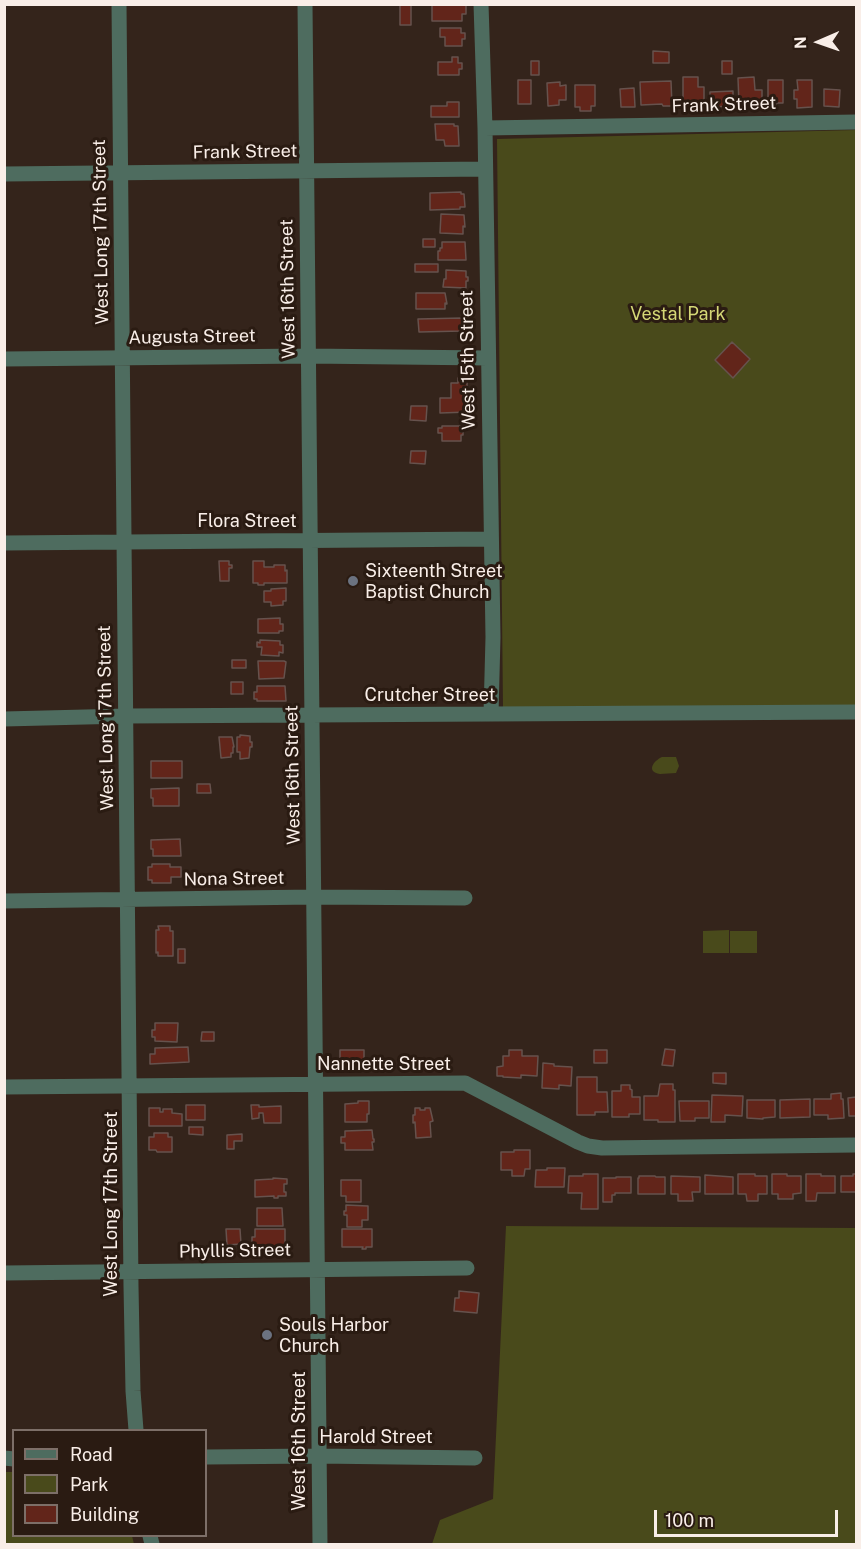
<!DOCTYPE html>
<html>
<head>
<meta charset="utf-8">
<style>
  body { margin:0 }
  #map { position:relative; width:861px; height:1549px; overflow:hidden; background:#34241b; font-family:"Public Sans",sans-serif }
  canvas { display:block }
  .frame { position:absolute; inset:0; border:6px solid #f9eee8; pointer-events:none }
  .legend { position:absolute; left:12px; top:1429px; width:195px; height:108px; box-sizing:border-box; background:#2a1b12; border:2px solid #7d6f68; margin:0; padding:8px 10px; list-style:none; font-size:18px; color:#f9eee8 }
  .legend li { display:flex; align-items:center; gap:12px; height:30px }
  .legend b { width:30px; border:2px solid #7d6f68 }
  .north { position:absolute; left:789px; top:12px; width:60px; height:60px; -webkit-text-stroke:4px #2a1b12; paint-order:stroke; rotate:268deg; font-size:16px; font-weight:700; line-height:24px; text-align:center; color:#f9eee8 }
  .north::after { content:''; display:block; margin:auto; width:21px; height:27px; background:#f9eee8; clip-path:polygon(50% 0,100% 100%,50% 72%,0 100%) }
  .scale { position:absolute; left:654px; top:1510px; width:184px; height:27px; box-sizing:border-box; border:3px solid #f9eee8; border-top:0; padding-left:8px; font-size:18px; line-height:21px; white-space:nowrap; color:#f9eee8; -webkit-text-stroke:4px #2a1b12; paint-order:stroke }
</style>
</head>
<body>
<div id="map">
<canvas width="861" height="1549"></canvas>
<div class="frame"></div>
<ul class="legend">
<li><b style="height:8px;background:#4e6c5f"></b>Road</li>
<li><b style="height:16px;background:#494a1b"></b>Park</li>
<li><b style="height:16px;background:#62251a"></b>Building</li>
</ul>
<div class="north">N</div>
<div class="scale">100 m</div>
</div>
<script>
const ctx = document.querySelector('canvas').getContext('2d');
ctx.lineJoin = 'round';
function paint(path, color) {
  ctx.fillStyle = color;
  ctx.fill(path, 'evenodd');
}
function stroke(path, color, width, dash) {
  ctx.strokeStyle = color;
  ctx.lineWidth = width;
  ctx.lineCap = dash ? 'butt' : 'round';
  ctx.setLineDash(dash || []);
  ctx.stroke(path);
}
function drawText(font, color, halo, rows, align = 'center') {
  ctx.font = font + ' "Public Sans",sans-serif';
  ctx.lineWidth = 6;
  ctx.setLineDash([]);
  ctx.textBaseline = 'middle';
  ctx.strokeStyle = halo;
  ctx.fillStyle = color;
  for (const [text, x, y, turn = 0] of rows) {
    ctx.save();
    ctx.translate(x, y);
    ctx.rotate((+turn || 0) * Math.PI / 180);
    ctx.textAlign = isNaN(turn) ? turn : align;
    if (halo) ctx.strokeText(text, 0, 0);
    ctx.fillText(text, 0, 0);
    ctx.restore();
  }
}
const green = new Path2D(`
  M856 130V705L503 708 497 139Z
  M662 757H676L679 766 676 773C671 773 665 774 660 774 646 772 653 761 662 757Z
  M729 930V953H703V931Z
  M730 931H757V953H730Z
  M506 1226 856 1228V1544H432L440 1520 493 1499Z
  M4 1472H13L14 1536H132L134 1544H5Z`);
const building = new Path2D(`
  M432 4H466V14H462V21H432Z
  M400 5H411V25H400Z
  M440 28H461V33H465V39H462V46H445V37H440Z
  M653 51 669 52V63H653Z
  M452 57H458V63H462V69H459V75H438V62H452Z
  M531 61H539V75H531Z
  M722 61H732V74H722Z
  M683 77H698V87H704V103H697V106H683Z
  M754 77 755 90H762V103L750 104V106L739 104 738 78Z
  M518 80H531V104H518Z
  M768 80H783V103H776V105H768Z
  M797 80H812V107L797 108V99H794V90H798Z
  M671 81 672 106H663L662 104 641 105 640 82Z
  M560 82V86L566 85V100H559V105L548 106 547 83Z
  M575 85H595V106H591V111H580V107H575Z
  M634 88 635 107H621L620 89Z
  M824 89 840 90 839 107 824 106Z
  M733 91V104H726V106L717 107V105H710V92Z
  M447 102H459V117H431V106H447Z
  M435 124H454V126H458L459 146H445L444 140H436Z
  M461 192V194H464L465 207H460V209L430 210V193Z
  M441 214 464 215 465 227 463 226V234L440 233Z
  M423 239H435V247H423Z
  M442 242H465L466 260H438V251H440V248H442Z
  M415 264H438V272H415Z
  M446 270 466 271V277H468V281H466V288L443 287 444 279H446Z
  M416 293H445L447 304 445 303V309H416Z
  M462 318V331L419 332 418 319Z
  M732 342 750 359 733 378 715 360Z
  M458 378H467V399H469V412L440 413V398H451V383H458Z
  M411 406H427L426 421 410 420Z
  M442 426H461V432L463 431V435H461V441H442V433H438V428H442Z
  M411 451H426L425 464 410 463Z
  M219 561H229V565H232V568H229V581H220Z
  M253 561H264V567H274V565H285V571L287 570V583H264V585H258V583H253Z
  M286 588V601H283V605L271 606V602H264V591H271V589Z
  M280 618V624H283V631H279V633H258V619Z
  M260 640 280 641V645H283V653L279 652V656L261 655 262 647H257V642L260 643Z
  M232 660H246V668H232Z
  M258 661H284L286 662 284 678 259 679Z
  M231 682H243V694H231Z
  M257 686H285L286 701H257V699H254V692H257Z
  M240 735 250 736V742H252V747H250L249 758 240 759V752H237V737H240Z
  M219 737H232L234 747H233V753H231V757L221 758Z
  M151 761H182V778H151Z
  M197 784H210L211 793H197Z
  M179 788V806H153V798H151V789Z
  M180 839 181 856H153V849H151V840Z
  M152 864H170V867H181V877H171V883H152V880H148V867H152Z
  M158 926H170V931H173V956H158V952L156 953V930H159Z
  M178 949H185V963H178Z
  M155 1023H178L177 1042 155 1041V1037H152V1030H155Z
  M202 1032H214V1041H201Z
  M188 1047 189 1062 150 1064V1054H155V1048Z
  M665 1049 675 1050 673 1066 662 1065Z
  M340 1050H364V1065H340Z
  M509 1050H522V1056H538L537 1076 521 1075V1078L503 1077V1076H497V1067L503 1066V1056H509Z
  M594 1050H607V1063H594Z
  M543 1063 554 1064V1066L572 1067 571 1086 559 1085V1089L542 1088Z
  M713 1073H726V1084L713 1083Z
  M577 1077H597V1092H607L608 1112H595V1115H577Z
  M660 1084H673V1090H675V1122H658V1120H644V1096H658Z
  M621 1085H630V1089L632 1090V1097H640V1114H629V1117H612V1091H621Z
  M841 1093V1099H843L844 1118 828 1119V1115H814V1099H831V1094Z
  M712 1095 743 1096 742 1116 725 1115V1122H711Z
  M856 1097V1116H849L848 1098Z
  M810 1099V1117L780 1118V1100Z
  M747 1100H775V1117L763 1118V1119L747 1118Z
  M358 1101H369V1114H367V1122H345V1104L358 1103Z
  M679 1101H709V1118H695V1121H680Z
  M186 1105H205V1120H186Z
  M251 1105H259V1107L281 1106V1123H264L263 1113H259V1118L252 1119Z
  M149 1108H160V1112H163V1109H172V1113L182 1114V1126H149Z
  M415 1108H420V1110H425V1108H430L433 1121 430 1122 431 1137 416 1138 415 1122 413 1123V1115H415Z
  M189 1127H203V1135L189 1134Z
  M372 1130 373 1139H374V1142H372L373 1150H345V1143H341V1137H345V1131Z
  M154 1133H168V1137H172V1152H157L156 1150H149V1137H154Z
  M242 1134V1141H234V1149H227V1135Z
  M514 1150H530V1169H525L524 1176H512V1170H501V1152H514Z
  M547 1168H565L564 1187H535L536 1170H547Z
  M583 1174H598V1209H581L582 1193H568L569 1176H583Z
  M738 1174H755V1176H767V1194H758V1201H747L746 1194H738Z
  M772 1174H787V1176H801V1193L793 1194V1199H778V1194H772Z
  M806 1174H821V1176H835V1193H817L816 1201H806Z
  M853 1174H856V1192H841V1176H853Z
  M705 1175 733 1177V1194H705Z
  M639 1176H655L656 1177H665V1194H638V1178H639Z
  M671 1176 700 1177V1192H692L693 1201H678V1194H671Z
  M616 1177H631V1193H615V1195H612V1202H603V1178H616Z
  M273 1178 287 1179V1184H284V1192H286V1196H278V1198H274V1196L255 1197V1180L273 1179Z
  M341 1180H361V1202H346V1196H341Z
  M346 1205 368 1206V1220H362V1227H347V1215H344V1211H346Z
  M257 1208H282L283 1226H257Z
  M226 1229H240L241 1244 227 1245Z
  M255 1229H285V1248H278V1251H252V1237H255Z
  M342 1229H372V1247H366V1249H362L363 1247H342Z
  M459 1291 479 1293 477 1313 454 1311 455 1298H459Z`);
const minor = new Path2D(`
  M119 4 131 1286 133 1391 136 1430
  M305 4 320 1544
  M481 4 485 128 493 637 491 714
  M485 128 856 122
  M4 174 485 169
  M4 359 308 356 488 358
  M4 543 490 539
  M4 719 126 716 856 712
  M4 901 314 897 465 898
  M4 1087 465 1083 578 1142 588 1146 602 1148 856 1145
  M4 1273 467 1268
  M206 1457 318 1456 475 1458
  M4 1458 14 1459
  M150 1536 152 1544`);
const markers = [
  [353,581,6,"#6b7280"],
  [267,1335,6,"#6b7280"]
];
const streetNames = [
  ["Frank Street",724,105,-2],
  ["Frank Street",245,152,-1],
  ["West Long 17th Street",101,232,-91],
  ["West 16th Street",288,289,-91],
  ["Augusta Street",192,337,-1],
  ["West 15th Street",468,360,-91],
  ["Flora Street",247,521],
  ["Crutcher Street",430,695],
  ["West Long 17th Street",106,718,-91],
  ["West 16th Street",293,775,-91],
  ["Nona Street",234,879,-1],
  ["Nannette Street",384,1064],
  ["West Long 17th Street",111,1204,-90],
  ["Phyllis Street",235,1251,-1],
  ["Harold Street",376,1437],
  ["West 16th Street",299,1441,-90]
];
const parkNames = [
  ["Vestal Park",678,314]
];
const poiNames = [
  ["Sixteenth Street",365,571],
  ["Baptist Church",365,592],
  ["Souls Harbor",279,1325],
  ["Church",279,1346]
];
paint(green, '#494a1b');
paint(building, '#62251a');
stroke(building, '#66524d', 1.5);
stroke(minor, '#4e6c5f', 15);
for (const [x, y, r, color] of markers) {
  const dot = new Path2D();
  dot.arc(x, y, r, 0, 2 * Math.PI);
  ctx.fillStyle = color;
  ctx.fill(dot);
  stroke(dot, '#2a1b12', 2);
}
drawText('18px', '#f9eee8', '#2a1b12', streetNames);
drawText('18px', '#d5d876', '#2a1b12', parkNames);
drawText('18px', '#f9eee8', '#2a1b12', poiNames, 'left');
</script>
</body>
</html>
